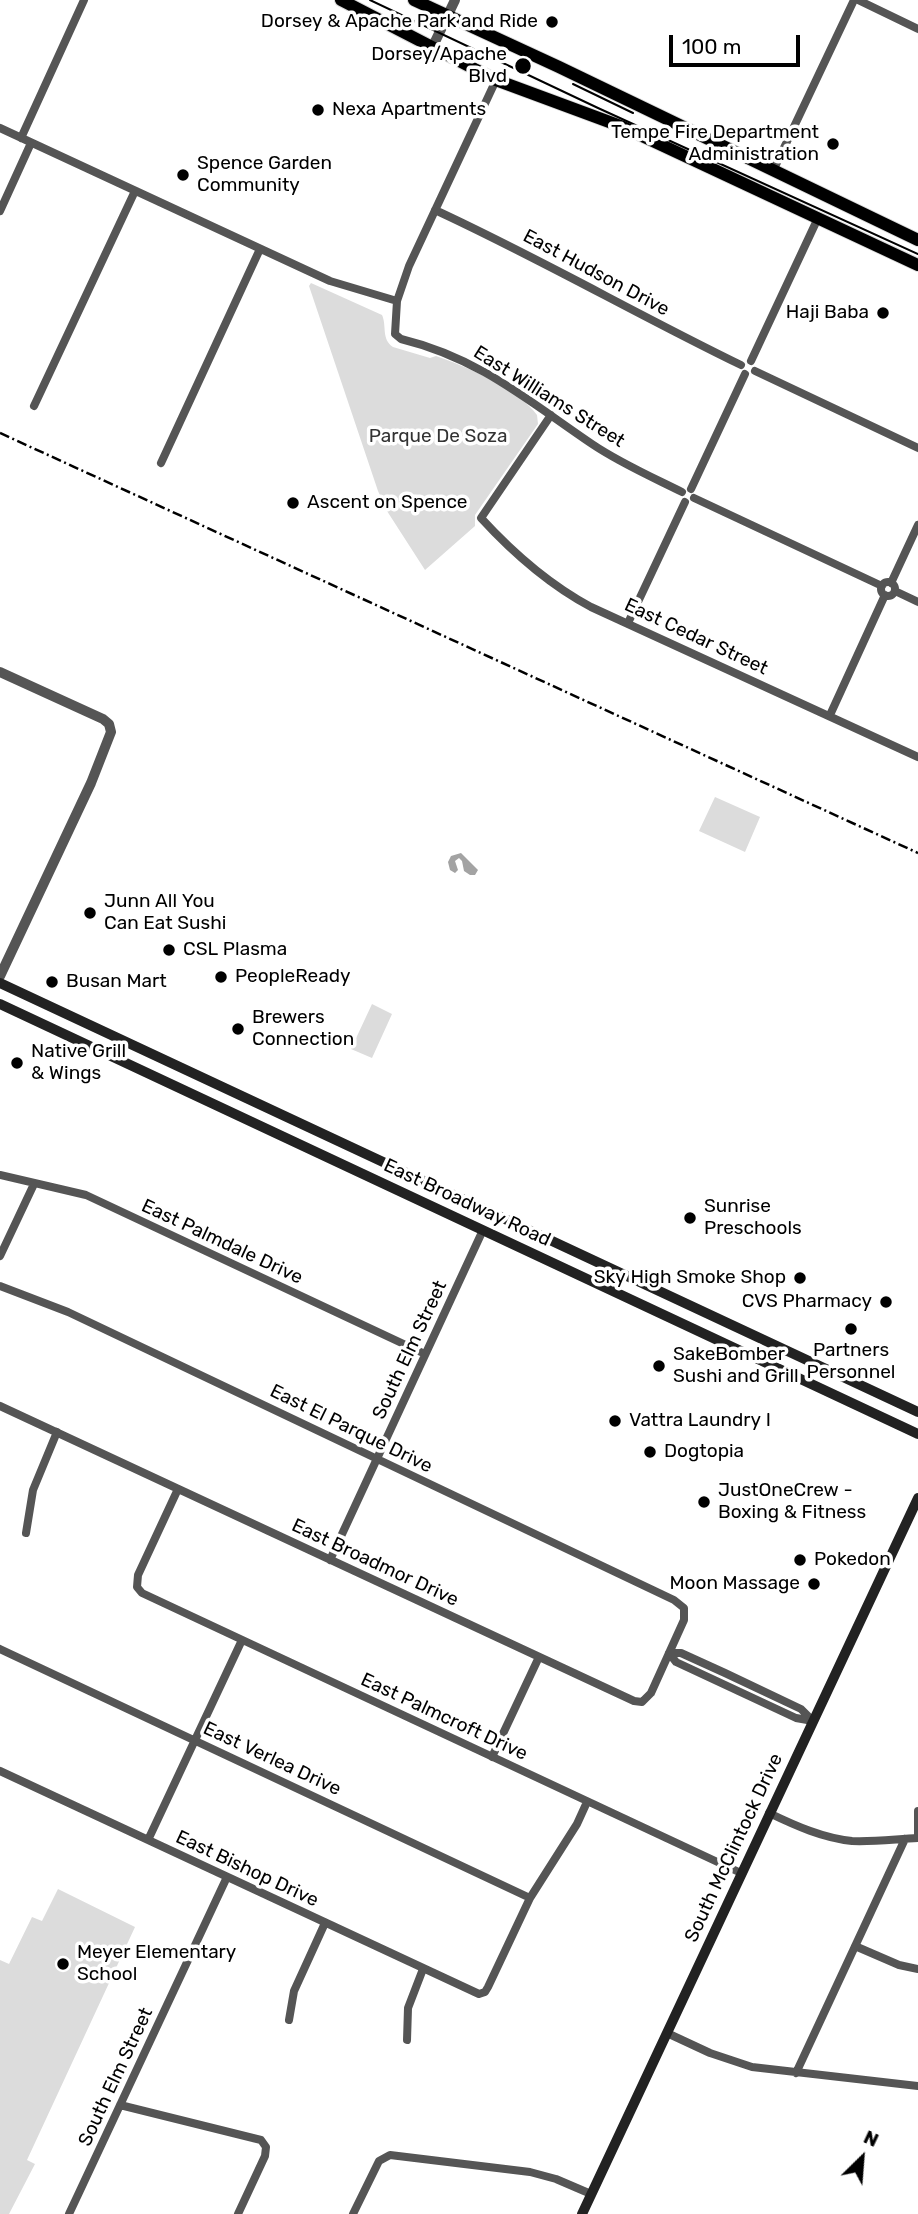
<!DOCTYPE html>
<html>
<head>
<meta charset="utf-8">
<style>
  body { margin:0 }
  #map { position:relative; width:918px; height:2214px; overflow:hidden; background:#fff; font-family:Rubik,sans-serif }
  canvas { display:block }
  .north { position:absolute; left:827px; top:2123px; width:70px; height:70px; -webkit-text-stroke:5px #fff; paint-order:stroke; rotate:25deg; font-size:19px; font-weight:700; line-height:28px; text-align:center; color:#000 }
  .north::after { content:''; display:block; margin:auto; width:24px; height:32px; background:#000; clip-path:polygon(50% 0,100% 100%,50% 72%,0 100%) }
  .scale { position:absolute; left:669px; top:35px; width:131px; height:32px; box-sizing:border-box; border:4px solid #000; border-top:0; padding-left:9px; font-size:21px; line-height:24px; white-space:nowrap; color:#000; -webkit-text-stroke:5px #fff; paint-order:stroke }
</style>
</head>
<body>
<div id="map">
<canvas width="918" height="2214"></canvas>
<div class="north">N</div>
<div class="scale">100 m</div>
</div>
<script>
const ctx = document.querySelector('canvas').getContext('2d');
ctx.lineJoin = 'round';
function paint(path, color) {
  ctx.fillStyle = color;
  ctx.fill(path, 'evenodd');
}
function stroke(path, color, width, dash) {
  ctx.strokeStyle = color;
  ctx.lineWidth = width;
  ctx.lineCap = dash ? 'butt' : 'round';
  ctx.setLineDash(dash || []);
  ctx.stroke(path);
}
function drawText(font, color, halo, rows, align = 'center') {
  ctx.font = font + ' Rubik,sans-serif';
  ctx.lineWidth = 7;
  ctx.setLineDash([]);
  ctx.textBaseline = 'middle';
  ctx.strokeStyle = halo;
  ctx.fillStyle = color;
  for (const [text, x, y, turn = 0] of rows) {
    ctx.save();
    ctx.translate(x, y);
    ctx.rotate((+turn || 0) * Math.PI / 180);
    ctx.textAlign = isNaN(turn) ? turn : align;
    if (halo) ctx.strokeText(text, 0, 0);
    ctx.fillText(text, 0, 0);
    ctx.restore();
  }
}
const green = new Path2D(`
  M311 283 382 315C387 326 381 339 393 347L430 358 436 356C464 365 521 391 537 415L538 424 475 515V526L425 570 387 511 378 491 309 286Z
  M715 797 760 817 745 852 699 831Z
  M372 1004 392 1014 372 1058 351 1049Z
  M58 1889 135 1927 27 2160 35 2164 9 2214H0V1960L9 1964 32 1917 42 1921Z`);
const water = new Path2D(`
  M461 853 478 870 475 875H470L464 871 462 861 459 858 455 861 458 870 455 873 450 870 448 862 451 856Z`);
const minor = new Path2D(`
  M858 0 918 29
  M496 80 409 266 397 301 395 334 401 339C479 358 527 400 592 444 620 463 652 477 682 492
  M0 128 330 281 397 301
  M21 138 84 0
  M773 171 854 0
  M435 210C539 258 638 315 741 365
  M0 211 31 143
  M751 361 818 218
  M755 371 918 448
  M34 406 135 191
  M551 415 481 518C514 554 548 584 591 607L918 757
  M161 463 260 249
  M691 489 745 374
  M694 498 882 586
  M881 589a7 7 0 1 1 14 0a7 7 0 1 1-14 0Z
  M891 583 918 525
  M895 591 918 602
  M628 623 685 502
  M830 715 885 595
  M0 1175 86 1195 425 1354
  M0 1256 34 1184
  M0 1286 68 1312 674 1600 684 1608V1620L651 1693 642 1702 634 1701 0 1406
  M178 1489 138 1575 137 1587 142 1593 741 1873
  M26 1533 33 1490 57 1432
  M330 1560 483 1230
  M0 1649 530 1898
  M669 1653H681L725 1673 801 1709 813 1721 796 1718 676 1662Z
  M492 1757 539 1657
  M0 1771 479 1994 485 1992 488 1987 530 1898 577 1824 587 1802
  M769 1813C796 1826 823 1838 852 1841 874 1842 896 1839 918 1838
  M918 1838V1811
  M148 1840 242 1640
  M855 1946 899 1965 918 1969
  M289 2020 294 1991 325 1923
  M667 2033 710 2053 752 2067 918 2086
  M407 2040 408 2008 423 1969
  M796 2073 905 1839
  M120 2105 261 2140 266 2147 265 2156 238 2214
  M69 2214 227 1877
  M353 2214 379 2161 390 2155 530 2172 556 2179 591 2194`);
const tertiary = new Path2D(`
  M433 46 455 0
  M0 672 103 719 109 724 111 732 91 783 0 976`);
const secondary = new Path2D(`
  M0 983 918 1412
  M0 1004 918 1434
  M582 2214 918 1498`);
const primary = new Path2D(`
  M341 0 496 80 623 127 918 265
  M414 0 559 67 918 240`);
const tram = new Path2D(`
  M370 0 598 108 918 254
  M573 84 633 113`);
const rail = new Path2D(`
  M0 433 918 853`);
const markers = [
  [552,22,7,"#000"],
  [523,66,9,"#000"],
  [318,110,7,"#000"],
  [833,144,7,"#000"],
  [183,175,7,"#000"],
  [883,313,7,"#000"],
  [293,503,7,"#000"],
  [90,913,7,"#000"],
  [169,950,7,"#000"],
  [221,977,7,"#000"],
  [52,982,7,"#000"],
  [238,1029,7,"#000"],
  [17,1063,7,"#000"],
  [690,1218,7,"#000"],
  [800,1278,7,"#000"],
  [886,1302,7,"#000"],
  [851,1329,7,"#000"],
  [659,1366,7,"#000"],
  [615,1421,7,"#000"],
  [650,1452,7,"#000"],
  [704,1502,7,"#000"],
  [800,1560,7,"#000"],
  [814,1584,7,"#000"],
  [63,1964,7,"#000"]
];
const poiNames = [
  ["Dorsey & Apache Park and Ride",538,22,"right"],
  ["Dorsey/Apache",507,55,"right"],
  ["Blvd",507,77,"right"],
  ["Nexa Apartments",332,110],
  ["Tempe Fire Department",819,133,"right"],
  ["Administration",819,155,"right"],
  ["Spence Garden",197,164],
  ["Community",197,186],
  ["Haji Baba",869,313,"right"],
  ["Ascent on Spence",307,503],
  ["Junn All You",104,902],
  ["Can Eat Sushi",104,924],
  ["CSL Plasma",183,950],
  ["PeopleReady",235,977],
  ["Busan Mart",66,982],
  ["Brewers",252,1018],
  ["Connection",252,1040],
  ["Native Grill",31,1052],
  ["& Wings",31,1074],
  ["Sunrise",704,1207],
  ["Preschools",704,1229],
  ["Sky High Smoke Shop",786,1278,"right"],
  ["CVS Pharmacy",872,1302,"right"],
  ["Partners",851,1351,"center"],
  ["Personnel",851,1373,"center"],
  ["SakeBomber",673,1355],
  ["Sushi and Grill",673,1377],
  ["Vattra Laundry I",629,1421],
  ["Dogtopia",664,1452],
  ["JustOneCrew -",718,1491],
  ["Boxing & Fitness",718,1513],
  ["Pokedon",814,1560],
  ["Moon Massage",800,1584,"right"],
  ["Meyer Elementary",77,1953],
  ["School",77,1975]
];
const streetNames = [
  ["East Hudson Drive",596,273,28],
  ["East Williams Street",549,397,32],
  ["East Cedar Street",696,637,25],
  ["East Broadway Road",467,1203,25],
  ["East Palmdale Drive",222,1242,25],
  ["South Elm Street",410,1350,-65],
  ["East El Parque Drive",351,1429,26],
  ["East Broadmor Drive",375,1563,25],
  ["East Palmcroft Drive",444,1717,25],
  ["East Verlea Drive",272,1759,25],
  ["South McClintock Drive",734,1848,-65],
  ["East Bishop Drive",247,1869,25],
  ["South Elm Street",116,2077,-65]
];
const parkNames = [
  ["Parque De Soza",438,437]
];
paint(green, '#dcdcdc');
paint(water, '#a3a3a3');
stroke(primary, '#dbdbdb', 14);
stroke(minor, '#555', 8);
stroke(tertiary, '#555', 10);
stroke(secondary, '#222', 10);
stroke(primary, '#000', 12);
stroke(tram, '#000', 2);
stroke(rail, '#000', 2.5, [10, 3.5, 2, 3.5]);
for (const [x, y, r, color] of markers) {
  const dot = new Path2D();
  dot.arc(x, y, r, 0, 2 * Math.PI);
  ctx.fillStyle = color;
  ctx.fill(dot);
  stroke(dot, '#fff', 2.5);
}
drawText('19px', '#000', '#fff', poiNames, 'left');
drawText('19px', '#000', '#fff', streetNames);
drawText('19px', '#333', '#fff', parkNames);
</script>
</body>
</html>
